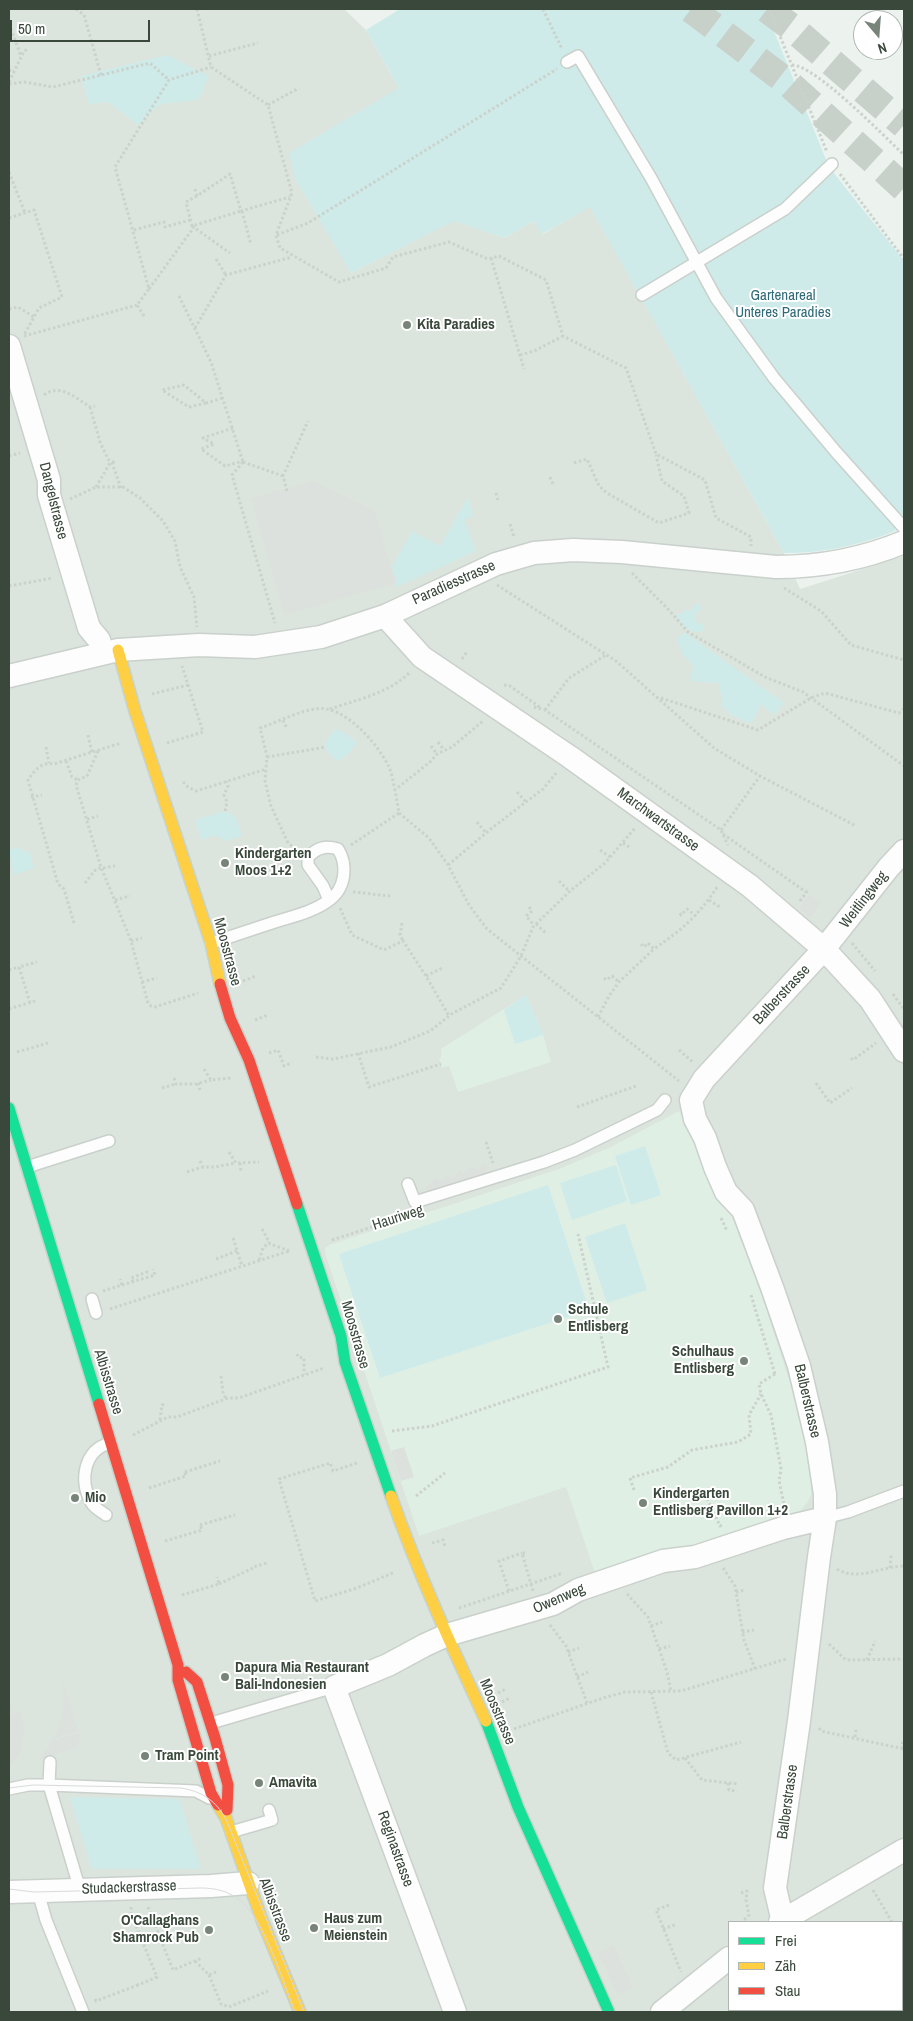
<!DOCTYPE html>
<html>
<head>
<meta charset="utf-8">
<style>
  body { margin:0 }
  #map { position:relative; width:913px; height:2021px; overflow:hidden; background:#ecf2ee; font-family:"Archivo Narrow",sans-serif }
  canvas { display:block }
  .frame { position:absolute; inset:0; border:10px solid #39483b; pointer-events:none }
  .legend { position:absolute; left:728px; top:1921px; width:175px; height:90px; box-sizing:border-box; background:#fff; border:1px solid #b0b6b1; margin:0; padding:6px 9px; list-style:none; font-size:15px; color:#39483b }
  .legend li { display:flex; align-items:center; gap:10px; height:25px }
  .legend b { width:25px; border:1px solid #b0b6b1 }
  .north { position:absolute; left:853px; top:10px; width:50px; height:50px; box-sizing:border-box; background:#fff; border:1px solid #b0b6b1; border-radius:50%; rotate:162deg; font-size:14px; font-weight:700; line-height:20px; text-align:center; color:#39483b }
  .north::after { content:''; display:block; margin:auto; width:18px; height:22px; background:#78847a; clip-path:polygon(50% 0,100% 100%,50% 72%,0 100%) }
  .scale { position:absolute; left:10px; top:20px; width:140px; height:22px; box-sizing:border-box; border:2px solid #39483b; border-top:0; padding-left:6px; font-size:15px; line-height:18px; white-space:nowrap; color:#39483b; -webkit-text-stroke:4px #fff; paint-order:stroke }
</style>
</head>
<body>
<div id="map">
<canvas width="913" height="2021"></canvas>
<div class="frame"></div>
<ul class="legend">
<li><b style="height:6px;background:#16e098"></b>Frei</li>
<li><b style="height:6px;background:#ffcf43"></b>Zäh</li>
<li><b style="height:6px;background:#f24e42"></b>Stau</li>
</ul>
<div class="north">N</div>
<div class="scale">50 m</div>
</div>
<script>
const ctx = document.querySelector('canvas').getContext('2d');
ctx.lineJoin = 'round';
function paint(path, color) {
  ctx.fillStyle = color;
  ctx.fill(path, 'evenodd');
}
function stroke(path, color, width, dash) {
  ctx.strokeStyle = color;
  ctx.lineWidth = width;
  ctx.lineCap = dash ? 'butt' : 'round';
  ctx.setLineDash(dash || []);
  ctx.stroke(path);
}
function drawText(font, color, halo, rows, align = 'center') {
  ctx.font = font + ' "Archivo Narrow",sans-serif';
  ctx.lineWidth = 4;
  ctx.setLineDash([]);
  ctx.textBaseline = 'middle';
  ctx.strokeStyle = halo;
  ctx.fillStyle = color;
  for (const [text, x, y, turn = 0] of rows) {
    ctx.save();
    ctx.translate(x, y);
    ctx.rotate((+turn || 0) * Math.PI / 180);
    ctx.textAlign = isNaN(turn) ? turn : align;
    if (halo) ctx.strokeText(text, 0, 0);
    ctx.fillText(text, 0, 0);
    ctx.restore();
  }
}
const residential = new Path2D(`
  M9 9H344L366 30 399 88 351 273 454 220 504 238 534 221 543 234 590 206 784 553 800 589 904 556V2012H9ZM729 1922H902V2010H729Z`);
const education = new Path2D(`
  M526 995 543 1035 551 1062 458 1092 449 1066 442 1068 439 1059 441 1058V1049Z
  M679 1111 739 1230 750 1260 797 1404 808 1458 811 1486V1495L807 1503 801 1510 792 1515 597 1579 566 1487 419 1536 325 1253V1248L329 1245 559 1169 611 1147Z`);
const green = new Path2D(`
  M400 9H765L829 167 904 261V517L898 511 889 519 896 525 895 531C858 546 823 553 784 553L590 207 542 234 534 221 504 238 454 221 351 273 296 180 289 153 399 88 366 30Z
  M167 55 209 76 198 100 160 104 138 125 108 102 89 104 81 76Z
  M468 497 473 516 464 520 476 551 397 587 392 567 412 531 440 546Z
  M696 603H698L701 609C696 613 693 616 696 622L704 625 703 631C687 634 685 627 675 615L683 613 686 609 690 612Z
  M684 632 784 703 774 715 761 704 752 722 748 723 730 714 726 709 721 706 722 700 719 683 692 681 690 677 693 670 692 664 682 654 677 639Z
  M335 729 345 733 357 743 346 756 337 761 327 751 325 743Z
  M225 811 235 816 242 836 226 841 215 835 202 840 195 820Z
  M20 847 22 851H29L34 868 14 875 9 850Z
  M526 995 543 1035 515 1044 504 1010Z
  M645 1146 661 1195 631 1205 615 1156Z
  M616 1165 627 1201 572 1220 560 1183Z
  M548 1185 589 1310 380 1378 339 1254Z
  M625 1223 647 1290 607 1303 585 1237Z
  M70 1797 179 1799 201 1869H92Z`);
const parking = new Path2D(`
  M313 481 374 510 396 583 284 615 251 498Z
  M809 894 821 903 810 918 799 908Z
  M484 1163 489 1167 482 1176 429 1195 426 1188 435 1178 440 1182 448 1174 453 1178 460 1170 465 1174 473 1166 478 1170Z
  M404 1447 414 1477 401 1481 391 1451Z
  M62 1679 78 1731 53 1739 60 1724 64 1706Z
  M9 1707 12 1708 11 1714 21 1711 24 1727 22 1745 19 1755 9 1766Z
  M81 1732 79 1743 75 1747 39 1760 53 1741Z
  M614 1945 633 1988 617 1994 598 1952Z`);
const highwayTunnel = new Path2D(`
  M691 9 787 82 904 188
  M767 9 791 27 904 125`);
const path = new Path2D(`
  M76 9 84 15 101 75
  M197 9 211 67 268 105 292 193 276 235 280 248 339 282 386 268 393 257 449 242 488 259 499 256 546 280 563 336 626 368 656 454 705 480 716 518 751 537V546
  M543 9 562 49
  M769 9 827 152
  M9 24 21 56
  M209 56 258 43
  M792 65C815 65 884 136 904 155
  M9 70 14 72
  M9 82 24 51 28 49
  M9 84 24 82 53 87 150 63 169 80
  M268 105 299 88
  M9 172 25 213
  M840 174 904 259
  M195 189 197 196 230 174 241 211 290 197
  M197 196 186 202 192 226 241 211
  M242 211 251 245
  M9 218 34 210 62 297 39 308 24 335
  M192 226 230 253
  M134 230 164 222 165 227 190 220
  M277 235 308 223 557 69
  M491 258 524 369
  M216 259 226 275
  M149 289 194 227
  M179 296 211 362 243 462
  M9 309 18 307 34 317
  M144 316 137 305 149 289 115 167 169 80 211 67
  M195 328 226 275 292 257
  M24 336 137 305
  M520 355 534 351 563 336
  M44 395C60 383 76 398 90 407L95 406
  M206 403 189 407 162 390 184 385 206 403 223 398
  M90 407 100 442 108 459 112 463 121 488
  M233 428 203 438 214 444 201 449 225 466 243 461
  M9 456 20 453
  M243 462 232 475 275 623
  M243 462 283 476
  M574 463 587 459 599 486 607 493 659 523 689 513 684 496 662 481 656 455
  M550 477 553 484
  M96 487 110 463 116 461
  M287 491 283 476 308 421
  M496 493 498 500
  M70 499 96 487H123L140 498 163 521 175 541 180 567 194 597 197 627
  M510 524 514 537
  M632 573 669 610 688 632 765 677 803 692 904 766
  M497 585 616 661 714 748 760 776 856 826
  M9 586 53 578
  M784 588 821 611 851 645 904 660
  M462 659 467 652
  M504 685 510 686 541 708
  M152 694 188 685
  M661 698 758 730 811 698 825 693 899 713 904 709
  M534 707 545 710 721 830 728 845
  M330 709C356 700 390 693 410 672
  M545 710 569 678 606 655
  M283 720 287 729
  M88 735 92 753
  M438 742 444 750
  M167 743 203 732 182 666
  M431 746 437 754
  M46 747 49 763
  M98 751 87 776 78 780 76 785 101 867 131 941 148 1003 151 1006 155 1007 198 993
  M267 757 326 747
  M66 761 72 777 78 780
  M183 782 188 787 196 791 266 769
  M517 792 526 802
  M31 797 42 795
  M225 811 227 802 224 795 228 786 226 781
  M399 813 429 838 448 865 469 905 487 929 679 1081
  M87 819 98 816
  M477 822 486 833
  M721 830 760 776
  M723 834 806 892
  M623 843 629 847
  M351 845 399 813 395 790 430 762 437 754 452 747 483 721
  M296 849 288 843 271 806 265 781 267 756 260 728C278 722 296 712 315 709 343 703 378 744 389 767 392 774 393 782 395 790
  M600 850 610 857
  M448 865 492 828 543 789 557 772
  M559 881 570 892
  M85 883 96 869 115 866
  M353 892 390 896
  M115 900 130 896
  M709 900 718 906H722
  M800 901 808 890
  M529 907 532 911 526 916 534 925
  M340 908 352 935 384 950 403 941 426 976 449 1016
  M680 913 681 915 687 909 696 916
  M74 923 64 889 58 884 28 780C34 771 42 761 54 764L121 743
  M402 923 400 935 403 941
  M536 924 547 934
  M131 941 142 938
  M852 943 875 971
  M641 944 644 947 648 943 654 949C684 928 697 917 718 886
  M9 970 19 967
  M426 976 444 967
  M604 978 606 980 612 976 619 982
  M243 981 256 976
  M142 982 157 978
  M893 994 904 1009
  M30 1003 19 967 37 962
  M9 1009 35 1001
  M598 1017 609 996 619 982 654 949
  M255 1020 268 1015
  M679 1050 694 1063
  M17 1052 48 1043
  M269 1053 278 1050 284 1066 292 1063
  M358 1053 369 1087 441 1064
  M316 1057 333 1059 391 1047 430 1031 453 1013 501 988 521 956 533 927 570 891 605 863 635 828
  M851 1058 853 1060 876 1043
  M204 1069 211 1080 231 1078
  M174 1078 176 1084H196L211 1080
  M198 1083 200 1090
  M816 1083 830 1103 852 1088
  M162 1088 176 1084
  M577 1107 636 1086
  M486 1142 493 1163
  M229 1152 236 1163 259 1162
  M200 1161 203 1167H215L236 1163
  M240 1163 241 1171
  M187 1172 203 1167
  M721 1218 727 1231
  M262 1229 270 1244 290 1251
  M233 1238 242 1266
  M332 1240 409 1215
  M216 1259 237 1251
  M259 1260 263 1248 269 1242
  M133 1282 131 1278 147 1272 146 1271
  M122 1285 155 1275 153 1269
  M103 1291 122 1285 120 1279
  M751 1295 775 1374
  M110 1309 289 1251
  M297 1354 298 1357 304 1358V1375
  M775 1374 759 1384 761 1394 771 1415 781 1469 779 1481 785 1509
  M221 1376 223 1392 226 1399
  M160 1420 162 1405 167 1404
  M392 1431 432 1426 608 1367 578 1234
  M133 1435 168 1417H177L228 1398H239L324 1368
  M357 1463 333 1471 330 1463 279 1479 315 1601 357 1588 395 1572
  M185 1472 220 1461
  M149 1488 186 1476 184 1470
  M634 1490 630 1478 668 1467 692 1450 738 1442 751 1434 749 1415 761 1394
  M705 1494 720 1526 722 1525
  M416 1496 445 1473
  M200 1525 235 1515
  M165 1541 202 1530 200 1525
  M432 1543 443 1540 445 1547
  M525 1553H522L533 1591
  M723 1568 735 1586 744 1640 755 1669
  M890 1568 891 1555
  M837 1569C858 1582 882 1566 904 1566
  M219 1584 253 1568V1567L267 1563
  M509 1591 499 1561 522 1553
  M736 1592 745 1590
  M627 1594 648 1617 667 1672 671 1691
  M182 1595 219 1584 217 1577
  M459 1608 563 1573
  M550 1625 566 1646 587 1703
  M651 1626 662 1622
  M742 1632 754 1630
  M829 1644 846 1660 904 1659
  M659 1649 670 1646
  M568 1652 579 1648
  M867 1660 875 1641
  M577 1677 588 1672
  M651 1692 668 1753 676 1760 741 1742
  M498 1693 506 1689
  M502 1702 510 1698
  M819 1728 821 1731 904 1749
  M514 1729 603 1698 625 1692 681 1691 786 1659
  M855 1737 856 1730
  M902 1749 903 1739
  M685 1758 702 1780 738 1784
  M728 1783 729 1790 737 1791
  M873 1890 892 1922
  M741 1893 747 1891 746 1900 749 1915 745 1919 748 1922
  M669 1905 656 1910 681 1972
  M131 1907V1914L157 1977 138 1985 136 1982
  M148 1907 173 1970 202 1958
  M663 1929 677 1924
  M902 1938 904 1942
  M902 1956 904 1954
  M195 1961 209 1975 216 1972
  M209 1975 221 2004 229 2007 268 1991
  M95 1999 96 2001 138 1985
  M748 2012 752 2010`);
const lane = new Path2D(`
  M567 62 578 56 651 178 716 298 774 378 836 452 904 528
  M642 295 785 209 832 164
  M211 943C233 936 256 928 278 921 295 916 314 911 328 901 346 889 348 865 338 849 325 845 317 848 308 857V865L323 886 329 900
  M27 1167 109 1141
  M408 1184 415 1202 544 1162 575 1150 657 1110 665 1100
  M92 1299 96 1313
  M106 1515C102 1512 94 1508 91 1502 79 1480 84 1450 110 1443
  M825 1518 848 1512 904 1491
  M218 1721 334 1687
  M50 1762 49 1785 80 1890
  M9 1789 28 1785H49L196 1791 209 1798
  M231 1832 272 1820 269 1810
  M38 1892 46 1920 83 2012`);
const street = new Path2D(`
  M9 346 49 480V495L89 628 99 640 103 653
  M385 616 422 657 570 757 750 886 824 949 870 999 904 1051
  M9 676 118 650 199 645 255 647 321 637 385 616 496 564 534 553 573 550 622 552 776 567C820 567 863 559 904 542
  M9 1892 211 1886 248 1883
  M780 1922 904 1850
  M783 1922 775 1888 799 1721 819 1557 825 1518V1494L817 1442 799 1366 773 1290 743 1210 726 1192 715 1167 705 1138 695 1119 691 1100 704 1079 824 949 889 867 904 851
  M832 2010 834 2012
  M455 2012 334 1687 388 1665 425 1645 447 1635 553 1604 578 1590 663 1561 695 1557 783 1528 825 1518
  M662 2012 729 1958`);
const fast = new Path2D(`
  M9 1108 99 1404
  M297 1204 341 1336 345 1362 391 1496
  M486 1721 518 1807 609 2012`);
const slow = new Path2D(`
  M118 650 135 711 211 943 220 984
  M391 1496C418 1573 452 1647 486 1721
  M218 1805 226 1818 262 1920 300 2012`);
const jam = new Path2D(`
  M220 984 230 1018 249 1060 297 1204
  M99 1404 178 1665V1680L211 1793 218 1805
  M186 1672 197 1682 215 1738 228 1785 227 1810`);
const tram = new Path2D(`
  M9 1788 33 1785 181 1788C202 1791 216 1801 226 1819L304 2012
  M9 1889 34 1892 201 1888C215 1888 229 1891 241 1901 264 1920 284 1983 295 2012`);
const markers = [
  [407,325,5,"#78847a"],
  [225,863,5,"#78847a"],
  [558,1319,5,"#78847a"],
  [744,1361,5,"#78847a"],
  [75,1498,5,"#78847a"],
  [643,1503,5,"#78847a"],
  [225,1677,5,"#78847a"],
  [145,1756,5,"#78847a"],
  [259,1783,5,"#78847a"],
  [314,1928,5,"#78847a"],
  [209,1930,5,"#78847a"]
];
const parkNames = [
  ["Gartenareal",783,296],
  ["Unteres Paradies",783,313]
];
const poiNames = [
  ["Kita Paradies",417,325],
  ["Kindergarten",235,854],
  ["Moos 1+2",235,871],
  ["Schule",568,1310],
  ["Entlisberg",568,1327],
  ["Schulhaus",734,1352,"right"],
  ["Entlisberg",734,1369,"right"],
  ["Kindergarten",653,1494],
  ["Entlisberg Pavillon 1+2",653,1511],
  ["Mio",85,1498],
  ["Dapura Mia Restaurant",235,1668],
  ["Bali-Indonesien",235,1685],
  ["Tram Point",155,1756],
  ["Amavita",269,1783],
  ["Haus zum",324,1919],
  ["Meienstein",324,1936],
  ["O'Callaghans",199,1921,"right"],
  ["Shamrock Pub",199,1938,"right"]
];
const streetNames = [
  ["Dangelstrasse",53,501,76],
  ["Paradiesstrasse",454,583,-24],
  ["Marchwartstrasse",658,820,36],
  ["Weitlingweg",864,900,-52],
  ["Moosstrasse",227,952,75],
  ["Balberstrasse",782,995,-47],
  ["Hauriweg",398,1218,-18],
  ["Moosstrasse",355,1335,74],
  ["Albisstrasse",108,1382,73],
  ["Balberstrasse",807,1401,77],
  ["Owenweg",559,1599,-23],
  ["Moosstrasse",497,1712,67],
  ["Balberstrasse",788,1802,-82],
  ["Reginastrasse",395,1849,70],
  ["Studackerstrasse",129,1888,-2],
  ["Albisstrasse",275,1910,69]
];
paint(residential, '#dbe5dd');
paint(education, '#dfefe4');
paint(green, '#ceebea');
paint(parking, '#dce1dd');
stroke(highwayTunnel, '#c8d0ca', 28, [28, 14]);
stroke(lane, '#cad0cb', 14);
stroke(street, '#cad0cb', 25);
stroke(fast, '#c6d3cb', 14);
stroke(slow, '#c6d3cb', 14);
stroke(jam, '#c6d3cb', 14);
stroke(path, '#cbd2cc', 3, [2.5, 2.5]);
stroke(lane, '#fcfdfc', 11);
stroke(street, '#fcfdfc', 22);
stroke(fast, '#16e098', 11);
stroke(slow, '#ffcf43', 11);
stroke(jam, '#f24e42', 11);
stroke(tram, '#d9dada', 1);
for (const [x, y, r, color] of markers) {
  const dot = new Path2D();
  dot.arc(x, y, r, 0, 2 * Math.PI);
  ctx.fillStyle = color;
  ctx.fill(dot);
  stroke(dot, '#fff', 2);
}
drawText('15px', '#2e6a77', '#fff', parkNames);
drawText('bold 15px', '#39483b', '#fff', poiNames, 'left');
drawText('15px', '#39483b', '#fff', streetNames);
</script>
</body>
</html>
